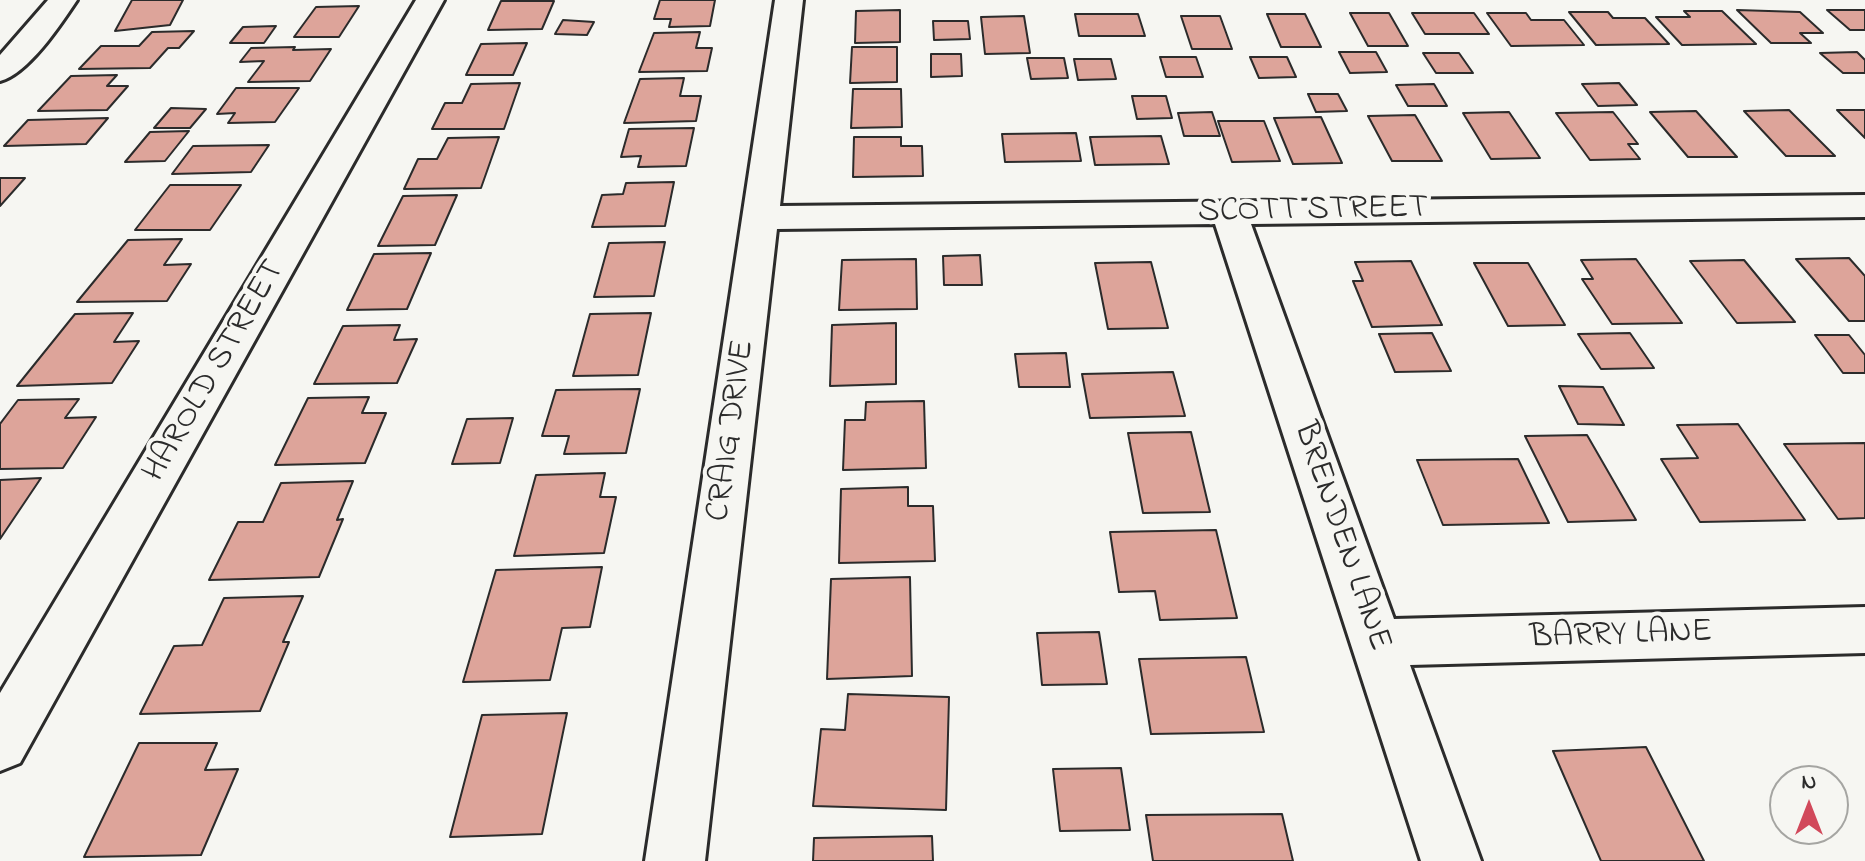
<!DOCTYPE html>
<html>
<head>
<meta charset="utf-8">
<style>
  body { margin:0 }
  #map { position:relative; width:1865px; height:861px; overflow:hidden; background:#f6f6f2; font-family:"Indie Flower",sans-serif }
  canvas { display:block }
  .north { position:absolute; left:1769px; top:765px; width:80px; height:80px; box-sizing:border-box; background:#f6f6f2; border:2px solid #a5a5a2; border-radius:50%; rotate:0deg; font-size:22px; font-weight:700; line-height:32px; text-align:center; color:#2b2b2b }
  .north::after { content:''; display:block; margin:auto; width:28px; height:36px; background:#d1495b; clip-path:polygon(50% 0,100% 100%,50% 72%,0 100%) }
</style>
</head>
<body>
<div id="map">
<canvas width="1865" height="861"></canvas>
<div class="north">N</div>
</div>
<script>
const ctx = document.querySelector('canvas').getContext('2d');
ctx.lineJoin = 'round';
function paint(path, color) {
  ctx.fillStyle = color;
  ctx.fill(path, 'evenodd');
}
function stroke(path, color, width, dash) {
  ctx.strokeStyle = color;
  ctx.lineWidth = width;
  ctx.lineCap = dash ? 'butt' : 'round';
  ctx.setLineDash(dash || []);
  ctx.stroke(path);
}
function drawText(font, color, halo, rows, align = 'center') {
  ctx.font = font + ' "Indie Flower",sans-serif';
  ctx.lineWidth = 8;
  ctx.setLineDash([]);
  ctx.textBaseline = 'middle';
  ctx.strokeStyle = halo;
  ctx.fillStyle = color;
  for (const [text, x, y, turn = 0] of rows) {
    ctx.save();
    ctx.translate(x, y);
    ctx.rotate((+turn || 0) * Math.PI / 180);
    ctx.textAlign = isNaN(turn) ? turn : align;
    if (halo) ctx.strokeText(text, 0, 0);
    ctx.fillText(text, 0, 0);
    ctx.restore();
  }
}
const building = new Path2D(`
  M132 0H183L170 25 115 31Z
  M660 0H715L710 26 669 27 671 19H654Z
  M501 1H554L542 29 488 30Z
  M359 6 339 37H294L316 7Z
  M900 10V42L855 43 856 11Z
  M1737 10 1800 12 1823 33H1800L1811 43H1771Z
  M1827 10H1865V30H1850Z
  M1684 11H1722L1756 44 1682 45 1656 17H1690Z
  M1569 12H1608L1613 18H1645L1669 44 1596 45Z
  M1350 13H1389L1408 46H1368Z
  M1412 13H1474L1489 34H1425Z
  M1487 13H1526L1531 20H1564L1584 45 1511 46Z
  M1075 14H1138L1145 36H1079Z
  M1267 14H1305L1321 47H1281Z
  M1024 16 1030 53 985 54 981 17Z
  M1181 16H1220L1232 49H1192Z
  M563 20 594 22 587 35 555 34Z
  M933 21H968L970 39 934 40Z
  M276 26 264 43H230L243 27Z
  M194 31 179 48H168L150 68 79 69 101 46H139L152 32Z
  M700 32 696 48H712L707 71 639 72 654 33Z
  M527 43 513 75H466L481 44Z
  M295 47 293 50 331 49 310 81 248 82 264 61 240 62 251 48Z
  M852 47H897V82L850 83Z
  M1339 52H1376L1387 72 1350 73Z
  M1857 52 1865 60V73H1843L1820 53Z
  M1423 53H1459L1473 73H1436Z
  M931 54H961L962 76 931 77Z
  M1160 57H1196L1203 77H1166Z
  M1250 57H1287L1296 77 1259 78Z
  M1027 58H1064L1068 78 1031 79Z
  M1074 59H1111L1116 79 1078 80Z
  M117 75 107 86H128L107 110 38 111 71 76Z
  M684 78 680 96H701L696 121 624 123 640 79Z
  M520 83 504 129H432L445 103H462L471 84Z
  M1619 83 1637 105 1598 106 1582 84Z
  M1434 84 1447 106H1408L1396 85Z
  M236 88H299L275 122 228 123 235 113 217 114Z
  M853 89H901L902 127 851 128Z
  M1308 94H1338L1347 111 1316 112Z
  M1132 96H1166L1172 118 1137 119Z
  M171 108 206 109 190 128H154Z
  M1789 110 1835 156H1786L1744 111Z
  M1837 110H1865V138Z
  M1696 111 1737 157H1688L1650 112Z
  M1212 112 1220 136H1184L1178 113Z
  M1509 112 1540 158 1491 159 1463 113Z
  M1613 112 1638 144H1628L1640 159 1590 160 1556 113Z
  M1415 115 1442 161H1392L1368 116Z
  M1321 117 1342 163 1293 164 1274 118Z
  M108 118 86 144 4 146 28 120Z
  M1218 121H1264L1280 161 1232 162Z
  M694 128 686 166 638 167 641 156 621 157 629 129Z
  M189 131 165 161 125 162 150 132Z
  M1076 133 1081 161 1005 162 1002 134Z
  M1161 136 1169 164 1095 165 1090 137Z
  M499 137 481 188 404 189 418 159H437L448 138Z
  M854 137H901V146H922L923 176 853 177Z
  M269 145 251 172 172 174 193 146Z
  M0 178H25L0 206Z
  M674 182 665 226 592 227 602 195 623 194 626 183Z
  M170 185H241L210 230H135Z
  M457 195 435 245 378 246 403 196Z
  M182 239 164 265 191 264 167 301 77 302 128 240Z
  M665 242 654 296 594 297 609 243Z
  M431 253 407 309 347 310 374 254Z
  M980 255 982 285H944L943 256Z
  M1849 258 1865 276V321H1849L1796 259Z
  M916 259 917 309 839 310 842 260Z
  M1636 259 1682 323 1612 324 1582 279H1593L1581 260Z
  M1744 260 1795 322 1737 323 1690 261Z
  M1411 261 1442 325 1372 327 1353 281H1363L1355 262Z
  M1151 262 1168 328 1108 329 1095 263Z
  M1474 263H1528L1565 325 1508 326Z
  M133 313 114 342 139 341 112 383 17 386 75 314Z
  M651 313 638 375 573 376 590 314Z
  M896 323V384L830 386 832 325Z
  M400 325 394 340 417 339 397 383 314 384 343 326Z
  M1432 333 1451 371 1395 372 1379 334Z
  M1630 333 1654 368 1601 369 1578 334Z
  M1815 335H1849L1865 355V373H1843Z
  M1066 353 1070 387H1019L1015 354Z
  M1173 372 1185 416 1090 418 1082 374Z
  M1559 386 1603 387 1624 425 1578 424Z
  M640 389 626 453 564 454 569 436H542L556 390Z
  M369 397 362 413H386L365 463 275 465 308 398Z
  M79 399 65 418 96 417 63 468 0 469V424L18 400Z
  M924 401 926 468 843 470 845 420H865L866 402Z
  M513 418 500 463 452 464 467 419Z
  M1738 424 1805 520 1700 522 1661 459 1698 458 1677 425Z
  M1191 432 1210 512 1143 513 1128 433Z
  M1587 435 1636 520 1568 522 1525 436Z
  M1865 443V518L1838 519 1784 444Z
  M1518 459 1549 523 1443 525 1417 460Z
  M605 473 600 497H616L604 553 514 556 536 475Z
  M41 478 0 539V480Z
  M353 481 337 520 343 519 319 577 209 580 238 522H263L281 483Z
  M908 487V506H933L935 561 839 563 841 489Z
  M1216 530 1237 618 1160 620 1155 591 1119 592 1110 532Z
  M602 567 590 627 562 628 550 680 463 682 496 570Z
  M910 577 912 676 827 679 831 579Z
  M303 596 283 642H289L260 711 140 714 174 646 202 645 224 598Z
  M1099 632 1107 684 1042 685 1037 633Z
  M1246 657 1264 732 1151 734 1139 659Z
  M848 694 949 697 946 810 813 806 821 729 845 730Z
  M567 713 542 834 450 837 482 715Z
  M139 743H217L205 770 238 769 201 855 84 857Z
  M1646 747 1704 861H1601L1553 751Z
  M1121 768 1130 830 1060 831 1053 769Z
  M1282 814 1293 861H1153L1146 815Z
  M932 836 933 861H813L814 838Z`);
const minor = new Path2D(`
  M48 0H77C61 24 28 74 0 81V55Z
  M416 0H444L20 763 0 771V693Z
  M775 0H803L780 206 1865 195V217L1251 224 1394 619 1865 607V653L1410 665 1481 861H1421L1215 224 777 229 705 861H645Z`);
const streetNames = [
  ["SCOTT STREET",1313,212,-1],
  ["HAROLD STREET",216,372,-60],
  ["CRAIG DRIVE",733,431,-82],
  ["BRENDEN LANE",1340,537,71],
  ["BARRY LANE",1621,637,-2]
];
paint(building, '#dda49a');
stroke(building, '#2b2b2b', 2);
stroke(minor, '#2b2b2b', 6);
paint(minor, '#f6f6f2');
drawText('34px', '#2b2b2b', '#f6f6f2', streetNames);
</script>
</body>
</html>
